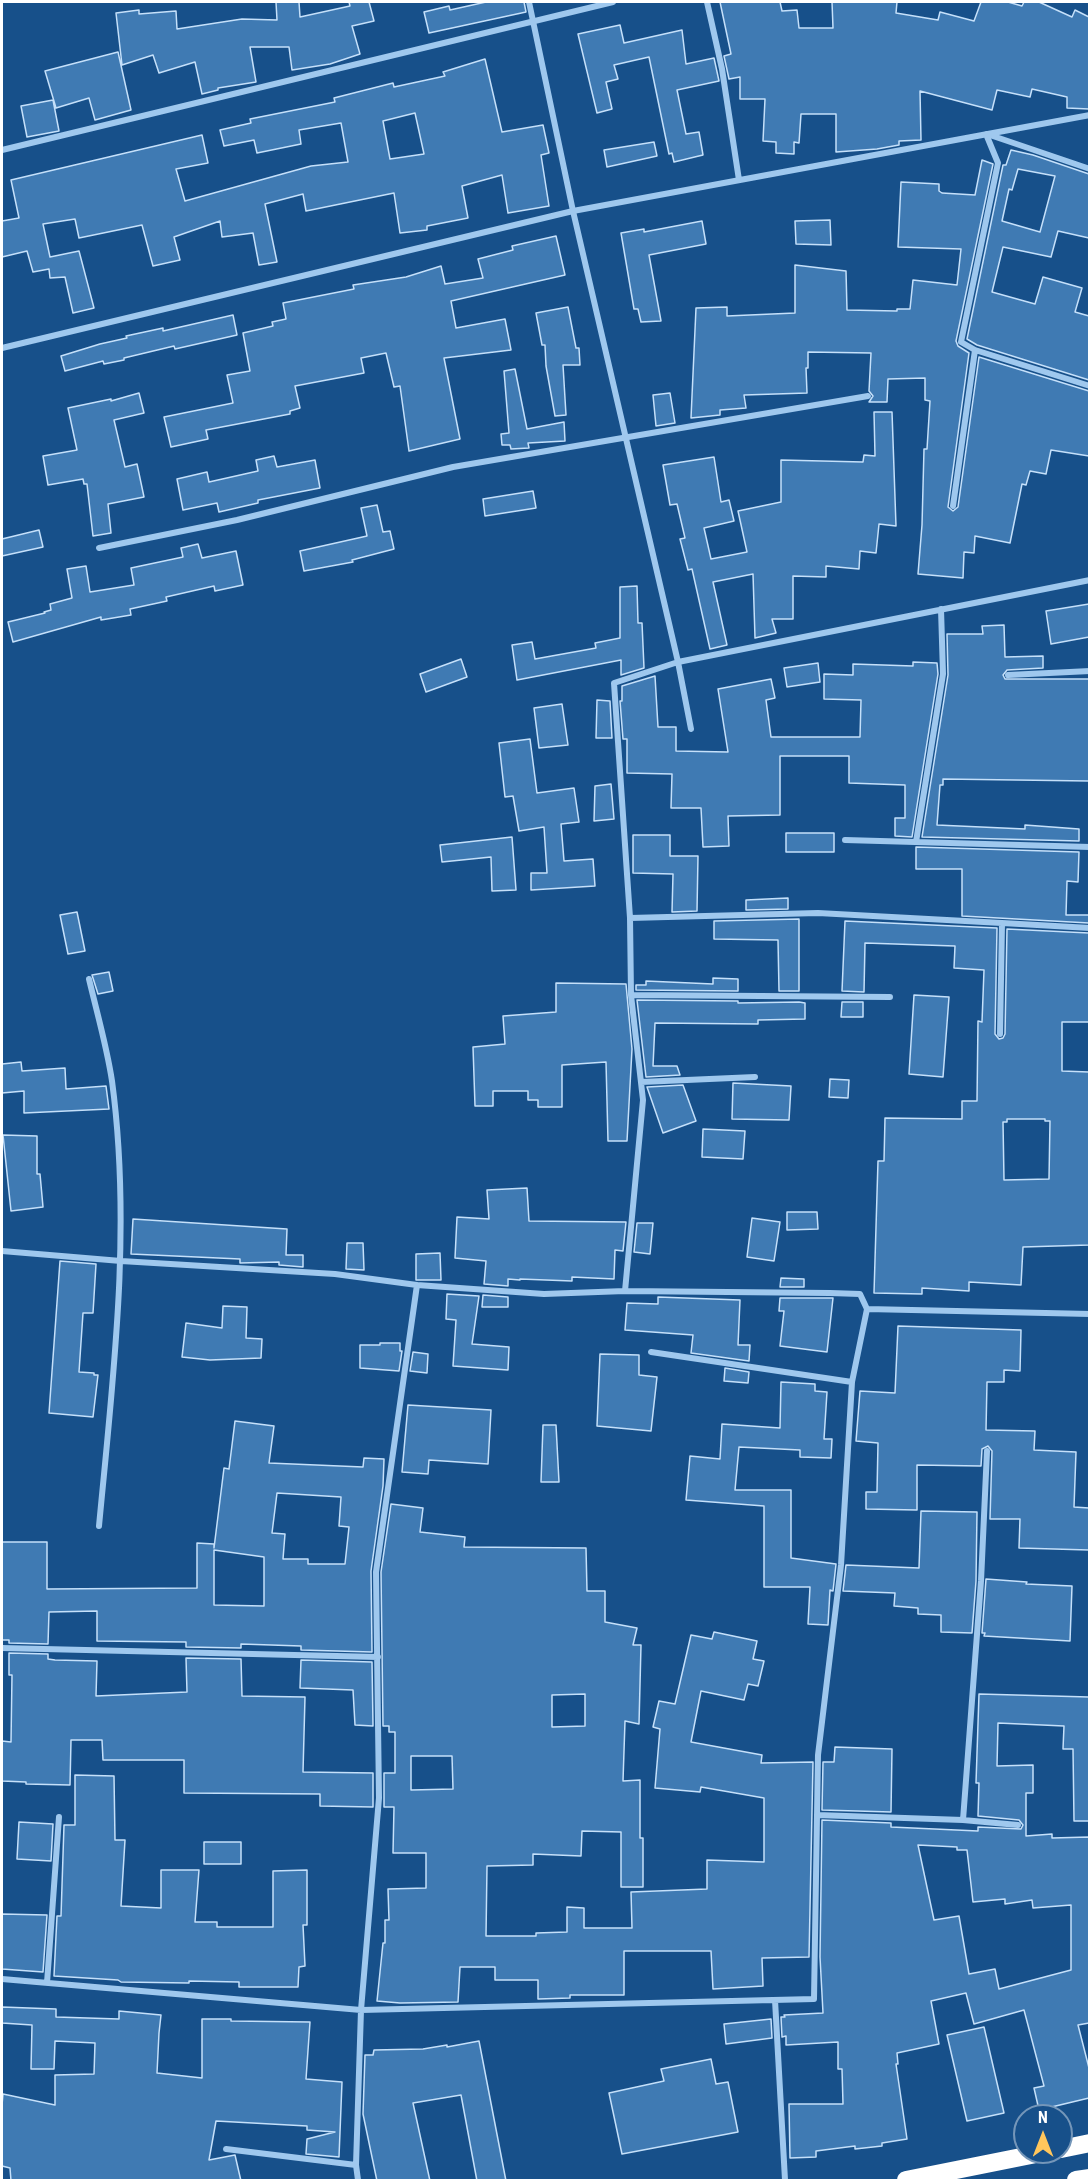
<!DOCTYPE html>
<html>
<head>
<meta charset="utf-8">
<style>
  body { margin:0 }
  #map { position:relative; width:1091px; height:2182px; overflow:hidden; background:#17508a; font-family:"Roboto Condensed",sans-serif }
  canvas { display:block }
  .frame { position:absolute; inset:0; border:3px solid #fff; pointer-events:none }
  .north { position:absolute; left:1013px; top:2104px; width:60px; height:60px; box-sizing:border-box; background:#17508a; border:2px solid #7496b9; border-radius:50%; rotate:0deg; font-size:16px; font-weight:700; line-height:24px; text-align:center; color:#fff }
  .north::after { content:''; display:block; margin:auto; width:21px; height:27px; background:#ffc65c; clip-path:polygon(50% 0,100% 100%,50% 72%,0 100%) }
</style>
</head>
<body>
<div id="map">
<canvas width="1091" height="2182"></canvas>
<div class="frame"></div>
<div class="north">N</div>
</div>
<script>
const ctx = document.querySelector('canvas').getContext('2d');
ctx.lineJoin = 'round';
function paint(path, color) {
  ctx.fillStyle = color;
  ctx.fill(path, 'evenodd');
}
function stroke(path, color, width, dash) {
  ctx.strokeStyle = color;
  ctx.lineWidth = width;
  ctx.lineCap = dash ? 'butt' : 'round';
  ctx.setLineDash(dash || []);
  ctx.stroke(path);
}
const building = new Path2D(`
  M276 2H299L300 17 350 6 349 2H369L374 21 352 26 360 54 330 64 292 70 289 47H250L256 82 218 88V90L202 94 195 62 159 73 153 55 122 65 116 13 139 10V14L176 11 177 29 242 19 277 20Z
  M486 2H524L526 12 429 33 424 12 449 6 450 10Z
  M720 2H780L782 11 797 10 799 28H833L832 2H897L896 13 938 20 940 12 974 21 981 2H1008L1022 6 1024 2H1039L1072 17 1075 10 1089 17V109L1067 108V97L1032 89 1030 97 997 90 992 110 920 91 921 140 899 141V145L877 149 836 152V114H801L799 143 794 142V154L776 153V142L763 141 765 99H740V77L729 79 724 56 731 54Z
  M620 25 624 43 682 30 686 64 714 58 719 81 677 90 686 134 699 132 703 155 674 162 672 153 669 154 649 57 614 65 618 79 606 82 612 109 597 113 578 34Z
  M118 52 131 110 95 120 89 98 56 108 45 71Z
  M485 59 502 132 543 125 549 153 541 155 549 206 508 213 502 175 462 186 468 218 427 226V230L400 233 394 193 306 211 303 194 265 204 277 262 259 265 253 233 222 237 220 221 174 237 180 260 153 266 142 225 79 238 75 219 43 224 50 257 79 251 94 308 73 313 65 277 50 278 49 269 33 272 27 251 2 257V221L19 218 11 180 202 135 208 163 176 169 185 201 311 166 348 162 341 123 299 130 301 144 257 153 254 140 224 146 220 130 251 123 250 119 335 102 334 98 393 83 394 87 445 76 443 72ZM415 113 424 154 390 159 383 121Z
  M53 100 59 131 27 137 21 106Z
  M654 142 657 156 607 167 604 150Z
  M1011 150 1033 155 1089 174V238L1058 231 1051 257 1003 247 992 292 1035 304 1043 277 1082 288 1075 312 1089 316V380L977 345 967 339 1003 165H1006ZM1018 169 1055 176 1040 232 1002 221 1009 189 1012 190Z
  M982 160 993 164 956 341 958 346 969 353 948 507 953 511 958 507 979 357 1089 391V456L1051 450 1046 474 1030 471 1026 485 1022 484 1010 543 975 536 974 553 964 552 963 578 918 574 922 525 924 449H927L930 401 925 400V378L888 379 887 402H869L873 396 869 391 871 353 808 352V368H806L807 393 744 395 746 408 720 410V415L691 418 696 308 727 307V316L795 313V265L846 271 847 310 897 311V309H910L913 280 957 285 961 249 898 247 901 182 939 184V191L942 193 975 195Z
  M830 220 831 245 796 244 795 221Z
  M702 221 706 244 649 255 661 321 641 322 638 309H634L621 233 644 229V232Z
  M556 236 565 275 451 301 456 328 505 319 511 350 444 358 460 439 409 451 400 386 394 387 386 353 361 358 364 373 295 386 300 408 290 411V414L206 430 208 439 171 447 164 417 233 403 227 375 250 371 243 333 273 326 272 322 286 319 283 303 354 289 353 285 406 277 441 266 445 284 483 278 478 259 513 250 512 246Z
  M568 307 576 348H579L580 365H563L566 415 555 416 546 366 545 345H542L536 313Z
  M233 315 237 335 175 349 174 346 124 358V360L104 364 103 361 65 371 61 356 100 344 127 338 126 336 163 328V331Z
  M515 369 527 429 564 422 565 441 528 443 529 448 511 449 510 445H502L501 434 509 433 504 371Z
  M139 393 144 413 114 420 125 467 137 464 144 497 108 504 111 533 93 536 87 484H84L83 479 48 485 43 456 77 450 68 408 111 399V401Z
  M670 393 675 423 656 426 653 395Z
  M874 412H892L896 526 879 524 876 553 860 551 859 569 826 566V577L793 576V619H772L776 633 755 638 753 574 713 582 727 645 710 649 692 569 688 570 680 539 685 538 677 504 670 505 663 465 714 457 721 502 729 500 734 521 704 528 711 559 747 552 738 511 781 502V460L863 462 864 455 875 456Z
  M274 456 277 467 315 460 320 488 258 500V503L219 512 217 503 183 510 177 479 207 472 209 482 258 471 256 460Z
  M533 491 536 508 485 516 483 499Z
  M377 505 383 532 390 531 394 549 352 560 353 562 304 571 300 551 367 536 361 508Z
  M39 530 43 547 2 556V539Z
  M198 544 202 558 236 551 243 585 215 591 214 586 166 597 167 601 130 609 131 615 101 620V617L13 642 8 622 45 613 44 612 51 610 50 604 72 598 67 569 86 566 90 592 134 585 131 568 183 557 181 548Z
  M637 586 638 623H642L644 668 621 675V660L517 680 512 645 532 642 535 659 596 648 595 643 620 638V587Z
  M1089 604V637L1051 644 1046 611Z
  M1004 625 1005 657 1043 656V668L1007 670 1003 675 1005 679H1089V781L943 779V785H940L937 825 1025 829V825L1079 829V841L922 837 948 675 947 634H983L982 626Z
  M461 659 467 677 426 692 420 674Z
  M913 662 937 663 938 674 912 837 895 836V818H905V785L849 783V756H780V815L728 816 729 846 703 847 701 808H671L672 774 627 773V739H623L620 701H622V686L655 676 658 727H676V751L728 752 718 689 771 679 775 698 766 700 771 737H860L861 700 824 699V674L853 675V664L913 666Z
  M818 663 820 682 787 687 784 668Z
  M597 700 610 701 612 738H596Z
  M562 704 568 745 539 748 534 708Z
  M530 739 537 793 574 788 579 822 561 824 564 861 593 859 595 886 531 890V873H547L544 827 519 831 513 796 505 797 499 743Z
  M611 784 614 819 594 821 595 786Z
  M786 833H834V852H786Z
  M633 835H670V856H698L697 911 672 912 673 874 633 873Z
  M512 837 516 890 492 891 491 857 442 862 440 845Z
  M916 847 1079 852 1078 882 1067 881 1066 915H1089V923L962 916V869H916Z
  M788 898V909L746 910V900Z
  M77 912 85 951 68 954 60 915Z
  M799 919V991H779L778 940 714 939V921Z
  M845 921 997 928 995 1034 999 1039 1003 1038 1005 1034 1007 929 1089 933V1022H1062V1071L1089 1072V1245L1023 1247 1021 1285 969 1282V1291L922 1288V1294L874 1293 878 1161H884L885 1118 962 1119V1101H977L978 1021 982 1022 984 970 954 968 955 946 865 943 864 992 842 991ZM1007 1119H1045V1121H1050L1049 1179 1004 1180 1003 1122H1007Z
  M109 972 113 991 98 994 92 975Z
  M713 978 738 979V991L636 990V985H646V981L713 984Z
  M556 983 626 984 632 1049 627 1141H608L606 1062 562 1065V1107H538V1100H528V1091H493V1106H475L473 1047 505 1044 503 1016 556 1012Z
  M914 995 949 997 943 1077 909 1074Z
  M637 1000 738 1001V1003L799 1002 805 1003V1019L758 1020V1024L655 1023 653 1066H677L680 1075 646 1077Z
  M842 1002H863V1017H841Z
  M21 1062 22 1071 65 1068 66 1089 106 1086 109 1109 24 1113V1091L2 1093V1064Z
  M830 1079 849 1080 848 1098 829 1097Z
  M733 1083 791 1086 789 1120 732 1119Z
  M683 1085 696 1121 663 1133 647 1087Z
  M703 1129 745 1131 743 1159 702 1157Z
  M3 1135 37 1136V1174H40L43 1207 11 1211Z
  M527 1188 529 1221 626 1222 623 1251 615 1250 614 1279 572 1277V1281L520 1279V1280L508 1279V1286L484 1284 486 1261 455 1258 457 1217 489 1219 487 1190Z
  M787 1212H817L818 1229 787 1230Z
  M752 1218 780 1222 774 1261 747 1257Z
  M133 1219 287 1229 286 1255H303V1267L279 1265V1262L240 1263V1259L131 1254Z
  M637 1223H653L650 1254 634 1252Z
  M347 1243H363L364 1270 346 1269Z
  M440 1253 441 1280H416V1254Z
  M60 1261 96 1264 93 1313H83L79 1372 94 1373V1375H98L93 1417 49 1413Z
  M781 1278 804 1279V1287H780Z
  M447 1294 479 1296 472 1344 509 1347 508 1370 453 1366 456 1320 446 1319Z
  M483 1295 508 1297V1307H482Z
  M658 1297 740 1300 738 1345H750L749 1361 691 1353 693 1335 625 1330 627 1303 658 1304Z
  M780 1298H833L827 1352 780 1346 784 1311H779Z
  M223 1306 247 1307 246 1338 262 1339 261 1358 210 1360 182 1357 186 1323 222 1328Z
  M898 1326 1021 1330 1020 1371 1004 1370V1382H987L986 1430 1035 1431 1034 1450 1076 1452 1074 1507 1089 1508V1550L1019 1548 1020 1519H990L992 1451 988 1446 982 1449 981 1466 917 1465V1510L866 1509V1492H877L878 1443 856 1441 860 1391 895 1393Z
  M380 1343H400V1351H402L399 1371 360 1368V1345H380Z
  M413 1352 428 1354 427 1373 410 1371Z
  M600 1354 639 1355V1375L657 1377 651 1431 597 1426Z
  M725 1368 749 1372 748 1383 724 1381Z
  M781 1382 815 1384V1391L827 1392 824 1439H832L831 1458 800 1457V1450L739 1447 735 1490H791V1558L836 1564 833 1591 830 1590 828 1625 808 1624 810 1587H764V1506L686 1500 690 1456 720 1459 722 1424 780 1428Z
  M408 1405 491 1410 488 1464 429 1460 428 1474 402 1472Z
  M235 1421 274 1426 269 1463 363 1467 364 1458 384 1459 383 1486 371 1571 372 1652 301 1650V1646L241 1644V1648L186 1647V1642L97 1641V1611L49 1612 48 1644 9 1643V1640H2V1542H47V1589L197 1588V1543L214 1544V1548L224 1468 229 1469ZM277 1493 341 1497 339 1526 349 1527 345 1564H308V1559H283L285 1534 272 1533ZM214 1550 264 1557V1606L214 1605Z
  M543 1425H556L559 1482H541Z
  M391 1504 423 1508 420 1532 465 1537 464 1547 586 1548 587 1591H605V1622L637 1628 633 1645H641L639 1724 625 1721 623 1781 640 1780V1838H643V1887H621V1832L582 1831 581 1856 533 1854V1865L487 1866 486 1936H536V1933L567 1932V1907L584 1908V1928H632L631 1892 707 1889V1860L764 1862V1798L701 1787 700 1792 655 1788 660 1729 653 1727 659 1701 675 1704 691 1635 712 1639 714 1632 757 1641 753 1659 764 1661 758 1686 748 1684 744 1700 701 1691 691 1742 762 1755 761 1763 813 1762 809 1957 762 1958 763 1986 713 1989 711 1951H624V1995H570V1998L538 1999V1980H495V1967H460L458 2002 400 2003 377 2001 383 1943H385V1920H389L388 1889 426 1888V1853H393L394 1807H384V1773H395V1732H389V1726H383L381 1572ZM585 1694V1726L552 1727V1695ZM411 1756H452L453 1789 411 1790Z
  M921 1511 977 1512 976 1581 972 1633 941 1632V1615L918 1614V1608L894 1606 895 1593 843 1591 846 1565 919 1568Z
  M986 1579 1027 1582 1026 1584 1072 1586 1070 1641 984 1636 985 1633H982Z
  M9 1653 48 1654V1659L55 1660 97 1661 96 1696 187 1692 186 1658 241 1659 242 1696 305 1697 303 1772 373 1773V1807L320 1806V1794L184 1793V1760H103L102 1740H71L70 1785 26 1784V1782L2 1781V1741L11 1742 12 1675H9Z
  M301 1660 372 1662 373 1726 355 1725 353 1690 300 1688Z
  M979 1694 1089 1697V1821H1074L1073 1749H1063L1064 1726 998 1723 997 1766 1033 1765V1793H1026V1836L1052 1834V1838L1089 1837V2023L1078 2025 1089 2068V2098L1039 2110 1034 2088 1044 2086 1024 2010 974 2024 966 1993 931 2001 939 2044 897 2053 898 2064H896L907 2139 882 2143V2146L855 2149V2146L816 2151V2157L790 2158 789 2104H843L842 2069H838V2042L786 2045V2036L782 2037 781 2017H785L784 2015 823 2013 820 1957 822 1820 891 1823V1827L978 1831V1827L1021 1829 1023 1825 1019 1820 978 1816 979 1783H976ZM918 1845 957 1847V1850H967L973 1902 1005 1899V1904L1032 1900 1033 1908 1071 1905V1970L999 1989 995 1969 969 1974 959 1916 934 1920Z
  M835 1747 892 1749 891 1812 822 1810 823 1762H834Z
  M75 1775 114 1776 115 1840H125L121 1906 161 1908V1870H199L195 1922H217V1927H273V1871L307 1870V1925H303L305 1966 299 1967 298 1987H239V1982L189 1981V1983L121 1982 118 1980 54 1976 57 1916H61L64 1825H75Z
  M19 1822 53 1824 51 1861 17 1859Z
  M204 1842H241V1864H204Z
  M2 1914 47 1915 43 1972 2 1969Z
  M2 2007 56 2009V2017L119 2019V2011L161 2015 159 2033 157 2073 202 2078V2019H231V2021L310 2022 306 2079 342 2082 339 2157 306 2154 307 2139 335 2132 307 2130V2126L216 2121 209 2160 235 2155 241 2181H11L10 2168 2 2166V2105L3 2094 55 2105V2075L94 2074 95 2043 55 2041 54 2069H31L32 2025 2 2023Z
  M771 2019 772 2038 726 2044 724 2024Z
  M984 2027 1004 2113 967 2121 947 2035Z
  M479 2041 506 2181H477L461 2095 413 2103 430 2181H377L363 2114 365 2055H373L374 2050 423 2049 447 2045V2047Z
  M711 2059 716 2084 728 2082 738 2132 622 2154 609 2093 664 2081 661 2069Z`);
const street = new Path2D(`
  M529 2 573 211 678 662 691 729
  M707 2 722 69 739 180
  M986 134 998 163 961 342 975 350 1090 386
  M987 134 1090 169
  M2 150 613 2
  M2 348 573 211 1090 115
  M953 506 975 350
  M99 548 237 520 453 467 868 396
  M1008 675 1090 671
  M845 840 1090 847
  M916 842 943 674 941 609
  M630 918 818 913 1002 923
  M89 979C97 1013 107 1047 112 1081 132 1229 113 1378 99 1526
  M631 995 890 997
  M1000 1034 1002 923 1090 928
  M641 1082 755 1077
  M2 1251 121 1261 335 1274 417 1285 544 1294 625 1291 830 1293 860 1294 867 1309 1090 1314
  M625 1291 643 1100 631 995 630 918 614 683 678 662 1090 580
  M651 1352 852 1382
  M2 1648 378 1657
  M817 1815 963 1820 1018 1825
  M963 1820 981 1581 987 1451
  M2 1979 361 2010 814 1999 818 1755 841 1565 852 1382 867 1309
  M47 1983 59 1817
  M775 2000 785 2180
  M226 2149 356 2165
  M358 2180 356 2165 361 2010 379 1798 376 1572 417 1285`);
const highway = new Path2D(`
  M1061 2149 1090 2143
  M906 2180 1046 2152
  M1076 2180 1090 2178`);
paint(building, '#3f7ab3');
stroke(building, '#c5e0fa', 1.5);
stroke(street, '#9fc8ee', 6);
stroke(highway, '#fff', 18);
</script>
</body>
</html>
